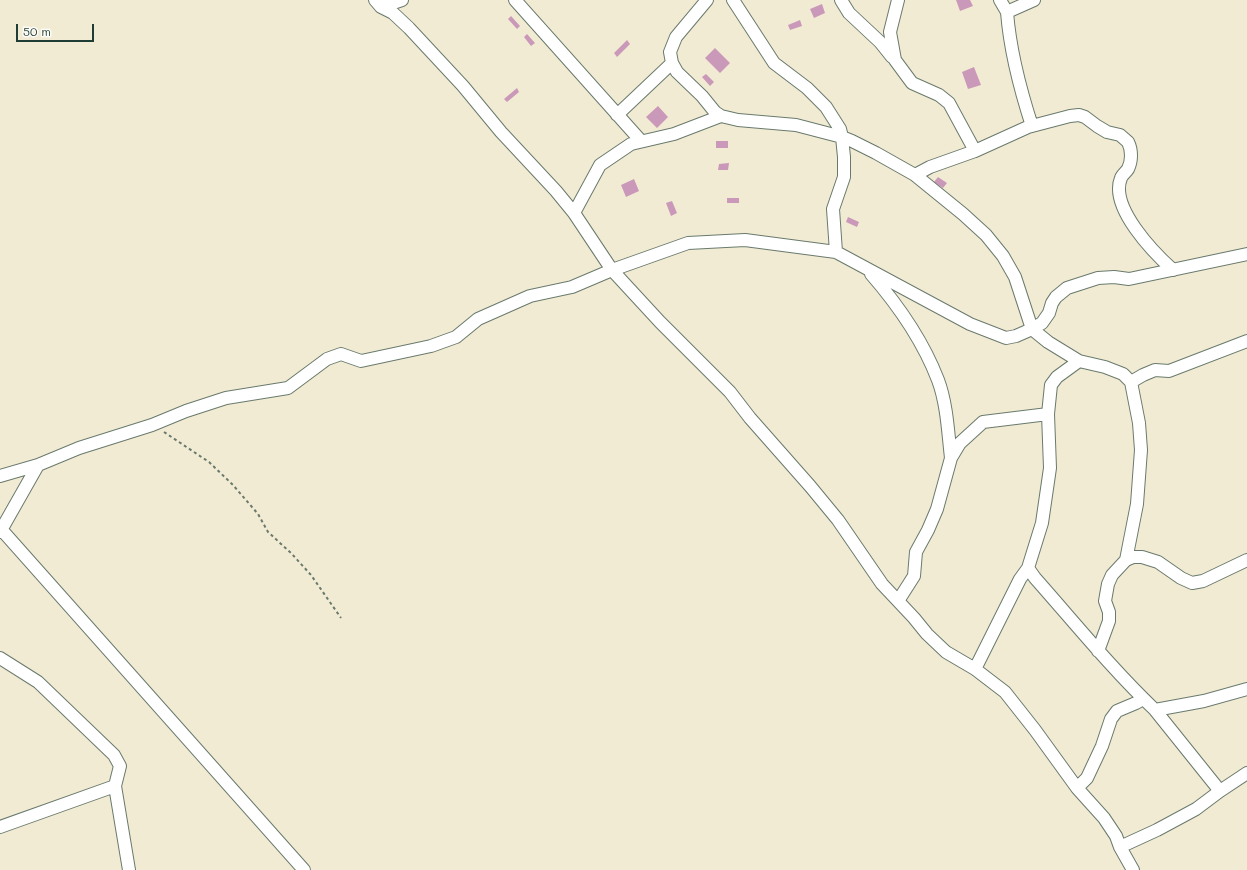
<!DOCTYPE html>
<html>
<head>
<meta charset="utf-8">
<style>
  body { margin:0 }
  #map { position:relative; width:1247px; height:870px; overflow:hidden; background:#f2ebd4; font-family:Mali,sans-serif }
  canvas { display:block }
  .scale { position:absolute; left:16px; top:24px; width:78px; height:18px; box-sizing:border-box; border:2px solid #1f3d34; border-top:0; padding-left:5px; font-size:12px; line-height:14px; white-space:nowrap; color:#1f3d34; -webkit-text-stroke:3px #fdfcf7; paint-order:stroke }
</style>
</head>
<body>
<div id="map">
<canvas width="1247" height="870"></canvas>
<div class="scale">50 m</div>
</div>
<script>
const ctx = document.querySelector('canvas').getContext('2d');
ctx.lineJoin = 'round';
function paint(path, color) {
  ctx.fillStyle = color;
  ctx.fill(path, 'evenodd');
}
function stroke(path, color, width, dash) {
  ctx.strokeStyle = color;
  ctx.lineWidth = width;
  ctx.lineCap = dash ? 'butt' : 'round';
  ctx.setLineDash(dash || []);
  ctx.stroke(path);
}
const building = new Path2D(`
  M956 0H970L973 6 960 11Z
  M822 4 825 13 814 18 810 9Z
  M511 16 520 26 517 29 508 19Z
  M800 20 802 26 790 30 788 25Z
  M527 34 535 43 531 46 524 37Z
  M627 40 630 44 617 57 614 53Z
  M715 48 730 63 720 73 705 58Z
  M974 67 981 85 968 89 962 72Z
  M706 74 714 82 710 86 702 77Z
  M517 88 519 92 507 102 504 99Z
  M658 106 668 117 657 128 646 117Z
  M716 141H728V148H716Z
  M729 163 728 170H718L719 164Z
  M938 177 947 183 943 188 934 182Z
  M634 179 639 191 626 197 621 185Z
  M727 198H739V203H727Z
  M672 201 677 213 671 216 666 203Z
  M848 217 859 222 857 227 846 222Z`);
const path = new Path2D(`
  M164 432 209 462 233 485 258 514 268 532 291 553 311 575 341 618`);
const minor = new Path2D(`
  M375 0 381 7 393 13 409 28 463 86 501 132 556 191 574 213 612 270 660 322 730 392 750 418 810 486 838 520 882 584 914 618 927 634 946 652 975 669 1005 692 1035 730 1077 788 1104 818 1116 836 1120 847 1133 870
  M515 0 641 141
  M707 0 676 37 670 52 672 63 677 72 702 96 715 112 721 116 738 120 796 125 842 137 844 157V177L833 209 836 252
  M733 0 774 63 807 88 826 107 840 129 842 137 852 141 876 153 915 175 963 214 986 235 1003 256 1015 277 1032 329 1048 342 1079 361 1105 367 1123 374 1131 382 1139 423 1141 450 1137 504 1126 560
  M841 0 849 13 880 42 892 57
  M898 0 890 32 895 60 912 83 939 95 949 103 975 151
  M1000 0 1007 12
  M381 7 402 0
  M617 115 672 63
  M1032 126C1020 89 1010 51 1007 12L1034 0
  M915 175 930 167 975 151 1028 127 1070 116 1079 115 1085 117 1097 126 1107 132 1120 135 1128 142C1132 150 1132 161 1128 169 1126 172 1122 175 1121 178 1109 207 1154 253 1173 270
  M574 213 600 165 631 144 674 134 721 116
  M871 274C898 305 923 341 938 380 947 404 948 432 951 458
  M1131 382 1143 375 1155 370 1169 371 1247 341
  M0 476 38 465 79 448 152 425 186 411 226 398 288 388 327 359 341 354 361 361 431 346 456 337 478 319 530 296 572 287 612 270 688 243 745 240 836 252 970 324 1006 338 1016 336 1032 329 1042 323 1049 313 1052 303 1056 297 1067 288 1098 278 1114 277 1129 279 1247 254
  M0 528 304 870
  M0 532 38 465
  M1028 568 1042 523 1050 468 1048 414 1051 385 1057 377 1079 361
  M898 601 914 576 916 552 928 530 937 509 951 458 960 443 983 422 1048 414
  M1098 651 1109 621V612L1105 601 1108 584 1112 575 1126 560 1133 557H1142L1158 562 1181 578 1192 583 1203 581 1247 560
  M0 658 38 682 114 755 120 766 115 786 129 870
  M975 669 1020 579 1028 568 1035 578C1074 622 1112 669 1155 710L1204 701 1247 689
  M1155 710 1220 791
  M1077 788 1087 778 1102 746 1111 719 1117 711 1136 703 1143 699
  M0 827 115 786
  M1120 847 1157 830 1196 809 1220 791 1247 773`);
paint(building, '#ca98b8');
stroke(minor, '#697a6c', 14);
stroke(path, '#697a6c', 2, [3, 3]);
stroke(minor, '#fff', 12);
</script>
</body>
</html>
